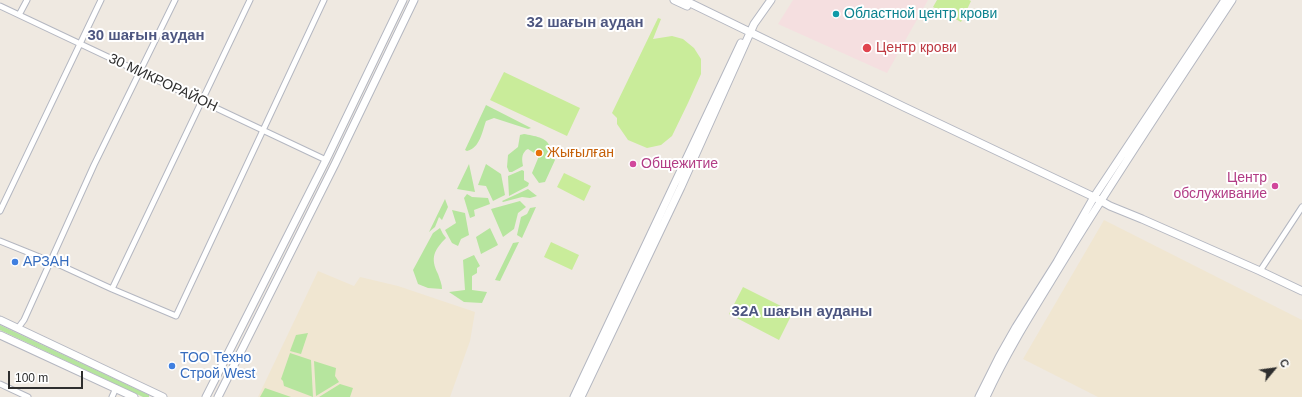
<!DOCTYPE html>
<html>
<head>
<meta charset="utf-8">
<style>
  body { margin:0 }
  #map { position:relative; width:1302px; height:397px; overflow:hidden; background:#efe9e1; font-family:Arial,sans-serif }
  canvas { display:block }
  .north { position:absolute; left:1254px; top:349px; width:40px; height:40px; -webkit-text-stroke:3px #fff; paint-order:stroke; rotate:61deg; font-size:11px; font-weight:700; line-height:16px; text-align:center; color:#2e2e2e }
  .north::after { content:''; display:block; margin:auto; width:14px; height:18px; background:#2e2e2e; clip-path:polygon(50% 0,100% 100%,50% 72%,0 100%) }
  .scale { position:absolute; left:8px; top:371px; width:75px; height:18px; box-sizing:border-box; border:2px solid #2e2e2e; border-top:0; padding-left:5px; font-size:12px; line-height:14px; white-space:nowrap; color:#2e2e2e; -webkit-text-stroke:3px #fff; paint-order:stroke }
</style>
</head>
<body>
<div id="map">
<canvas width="1302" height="397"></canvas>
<div class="north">С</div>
<div class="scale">100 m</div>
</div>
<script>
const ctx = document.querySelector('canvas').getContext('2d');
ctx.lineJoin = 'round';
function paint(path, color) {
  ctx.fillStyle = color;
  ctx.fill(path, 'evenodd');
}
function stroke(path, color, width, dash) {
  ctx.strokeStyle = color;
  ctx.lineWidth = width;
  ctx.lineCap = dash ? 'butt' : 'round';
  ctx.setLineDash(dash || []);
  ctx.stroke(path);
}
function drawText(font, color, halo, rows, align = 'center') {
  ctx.font = font + ' Arial,sans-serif';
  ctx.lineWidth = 4;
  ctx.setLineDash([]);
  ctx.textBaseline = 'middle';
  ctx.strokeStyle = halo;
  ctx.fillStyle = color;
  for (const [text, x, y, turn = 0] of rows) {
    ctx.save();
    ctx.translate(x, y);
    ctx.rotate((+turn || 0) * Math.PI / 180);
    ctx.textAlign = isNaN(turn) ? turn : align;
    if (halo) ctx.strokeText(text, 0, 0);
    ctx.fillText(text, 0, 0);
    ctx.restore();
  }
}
const education = new Path2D(`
  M1104 220 1302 320V397H1098L1023 359Z
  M318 271 354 286 360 277 398 286 475 312 470 341 450 397H258Z`);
const medical = new Path2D(`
  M793 0H928L887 73 778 24Z`);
const green = new Path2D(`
  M486 105 531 128 528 129 494 118 486 121C482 132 480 148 467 151L465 150Z
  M524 134C534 136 547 137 550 147 552 152 552 156 555 160L545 182 539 183 532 173 539 156 528 149 526 150C521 155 522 160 523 166L512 172H509L507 167 508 155 518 147 520 135Z
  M469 164 475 192 457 189Z
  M486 164 501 174 505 195 493 201 486 186 478 185Z
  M522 170 524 171V180L529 183 528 186 509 196 508 176Z
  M528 189 537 196 530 198 522 197 503 202 502 201Z
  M467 194 472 197 488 198 490 204 474 210 475 216 470 218 464 198Z
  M445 199 448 207 442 220 439 217 435 227 429 232Z
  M520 201 526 207 518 213 514 229 503 237 491 209Z
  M536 207 522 238 517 235 521 217 527 214 530 208Z
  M452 210 465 213 469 235 461 239 458 246 452 243 445 230 456 223Z
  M440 228 443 234 446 238C434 250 430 258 438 274 440 280 442 284 442 289L428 288 418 284 413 270 433 233Z
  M490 228 498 245 481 254 476 237Z
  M519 242 500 281 495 280 513 243Z
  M474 255 480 266 477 268V273L472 276V290L487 292 482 303 464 302 449 292 465 290 463 260Z
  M0 325 149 395V397H143L0 330Z
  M308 333 301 354 290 351 296 335Z
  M290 353 311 360 313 397 284 386 283 381 281 379Z
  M314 361 336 368 335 376 339 382 316 396Z
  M340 384 353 388 350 397H319Z
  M265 388 291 397H260Z`);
const pitch = new Path2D(`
  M937 0H969L971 1 961 22 933 7Z
  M658 18 661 19 653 39 672 36 683 39 694 48 701 59V74L688 103 672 136 661 145 647 148 628 140 617 124V118L612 113Z
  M504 72 580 108 567 136 490 100Z
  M564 173 591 186 584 201 557 187Z
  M551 242 579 255 572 270 544 257Z
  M743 287 793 312 779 340 729 314Z`);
const street = new Path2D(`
  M0 6 326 160
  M19 15 27 0
  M0 211 101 0
  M0 241 62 266 112 289 250 0
  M1260 271 1302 207
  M112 289 176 316 324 0
  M18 328 24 320 94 165 175 0
  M0 384 28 397
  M112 397 116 388`);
const secondary = new Path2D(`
  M674 0 687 6
  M684 0 904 107 1094 197 1110 206 1142 219 1260 271 1302 291
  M0 320 163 397
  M0 335 134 397
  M206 397 326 160 403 0
  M218 397 335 164 414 0
  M574 397 741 43
  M581 397 681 187 754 24 771 0
  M979 397 999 357 1016 327 1057 262 1094 197 1225 0
  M986 397C1005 355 1030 315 1054 276 1111 182 1172 91 1232 0`);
const markers = [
  [836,14,4,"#0f9aa8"],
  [867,48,5,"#e0444e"],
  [539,153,4,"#e8710a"],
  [633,164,4,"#d1479c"],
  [1275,186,4,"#d1479c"],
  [15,262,4,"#3f7fe0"],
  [172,366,4,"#3f7fe0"]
];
const cultureNames = [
  ["Областной центр крови",844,14]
];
const healthNames = [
  ["Центр крови",876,48]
];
const streetNames = [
  ["30 МИКРОРАЙОН",163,83,25]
];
const foodNames = [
  ["Жығылған",547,153]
];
const hotelNames = [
  ["Общежитие",641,164],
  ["Центр",1267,178,"right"],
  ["обслуживание",1267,194,"right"]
];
const shopNames = [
  ["АРЗАН",23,262],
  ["ТОО Техно",180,358],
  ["Строй West",180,374]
];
const neighbourhoodNames = [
  ["32 шағын аудан",585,23],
  ["30 шағын аудан",146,36],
  ["32А шағын ауданы",802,312]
];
paint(education, '#f0e6d1');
paint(medical, '#f5dfe0');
paint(green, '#b6e59e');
paint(pitch, '#c9ec9a');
stroke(street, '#b4b7c1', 7);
stroke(secondary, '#b4b7c1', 9);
stroke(street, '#fff', 5);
stroke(secondary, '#fff', 7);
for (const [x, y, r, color] of markers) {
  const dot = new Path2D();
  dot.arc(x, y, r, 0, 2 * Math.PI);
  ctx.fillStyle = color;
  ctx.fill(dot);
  stroke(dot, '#fff', 1.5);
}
drawText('14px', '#0d838f', '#fff', cultureNames, 'left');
drawText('14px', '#be3a42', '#fff', healthNames, 'left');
drawText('14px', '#2e2e2e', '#fff', streetNames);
drawText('14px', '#c56008', '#fff', foodNames, 'left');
drawText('14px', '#b23c85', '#fff', hotelNames, 'left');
drawText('14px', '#366cbe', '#fff', shopNames, 'left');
drawText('bold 15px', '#4d5680', '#fff', neighbourhoodNames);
</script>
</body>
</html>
